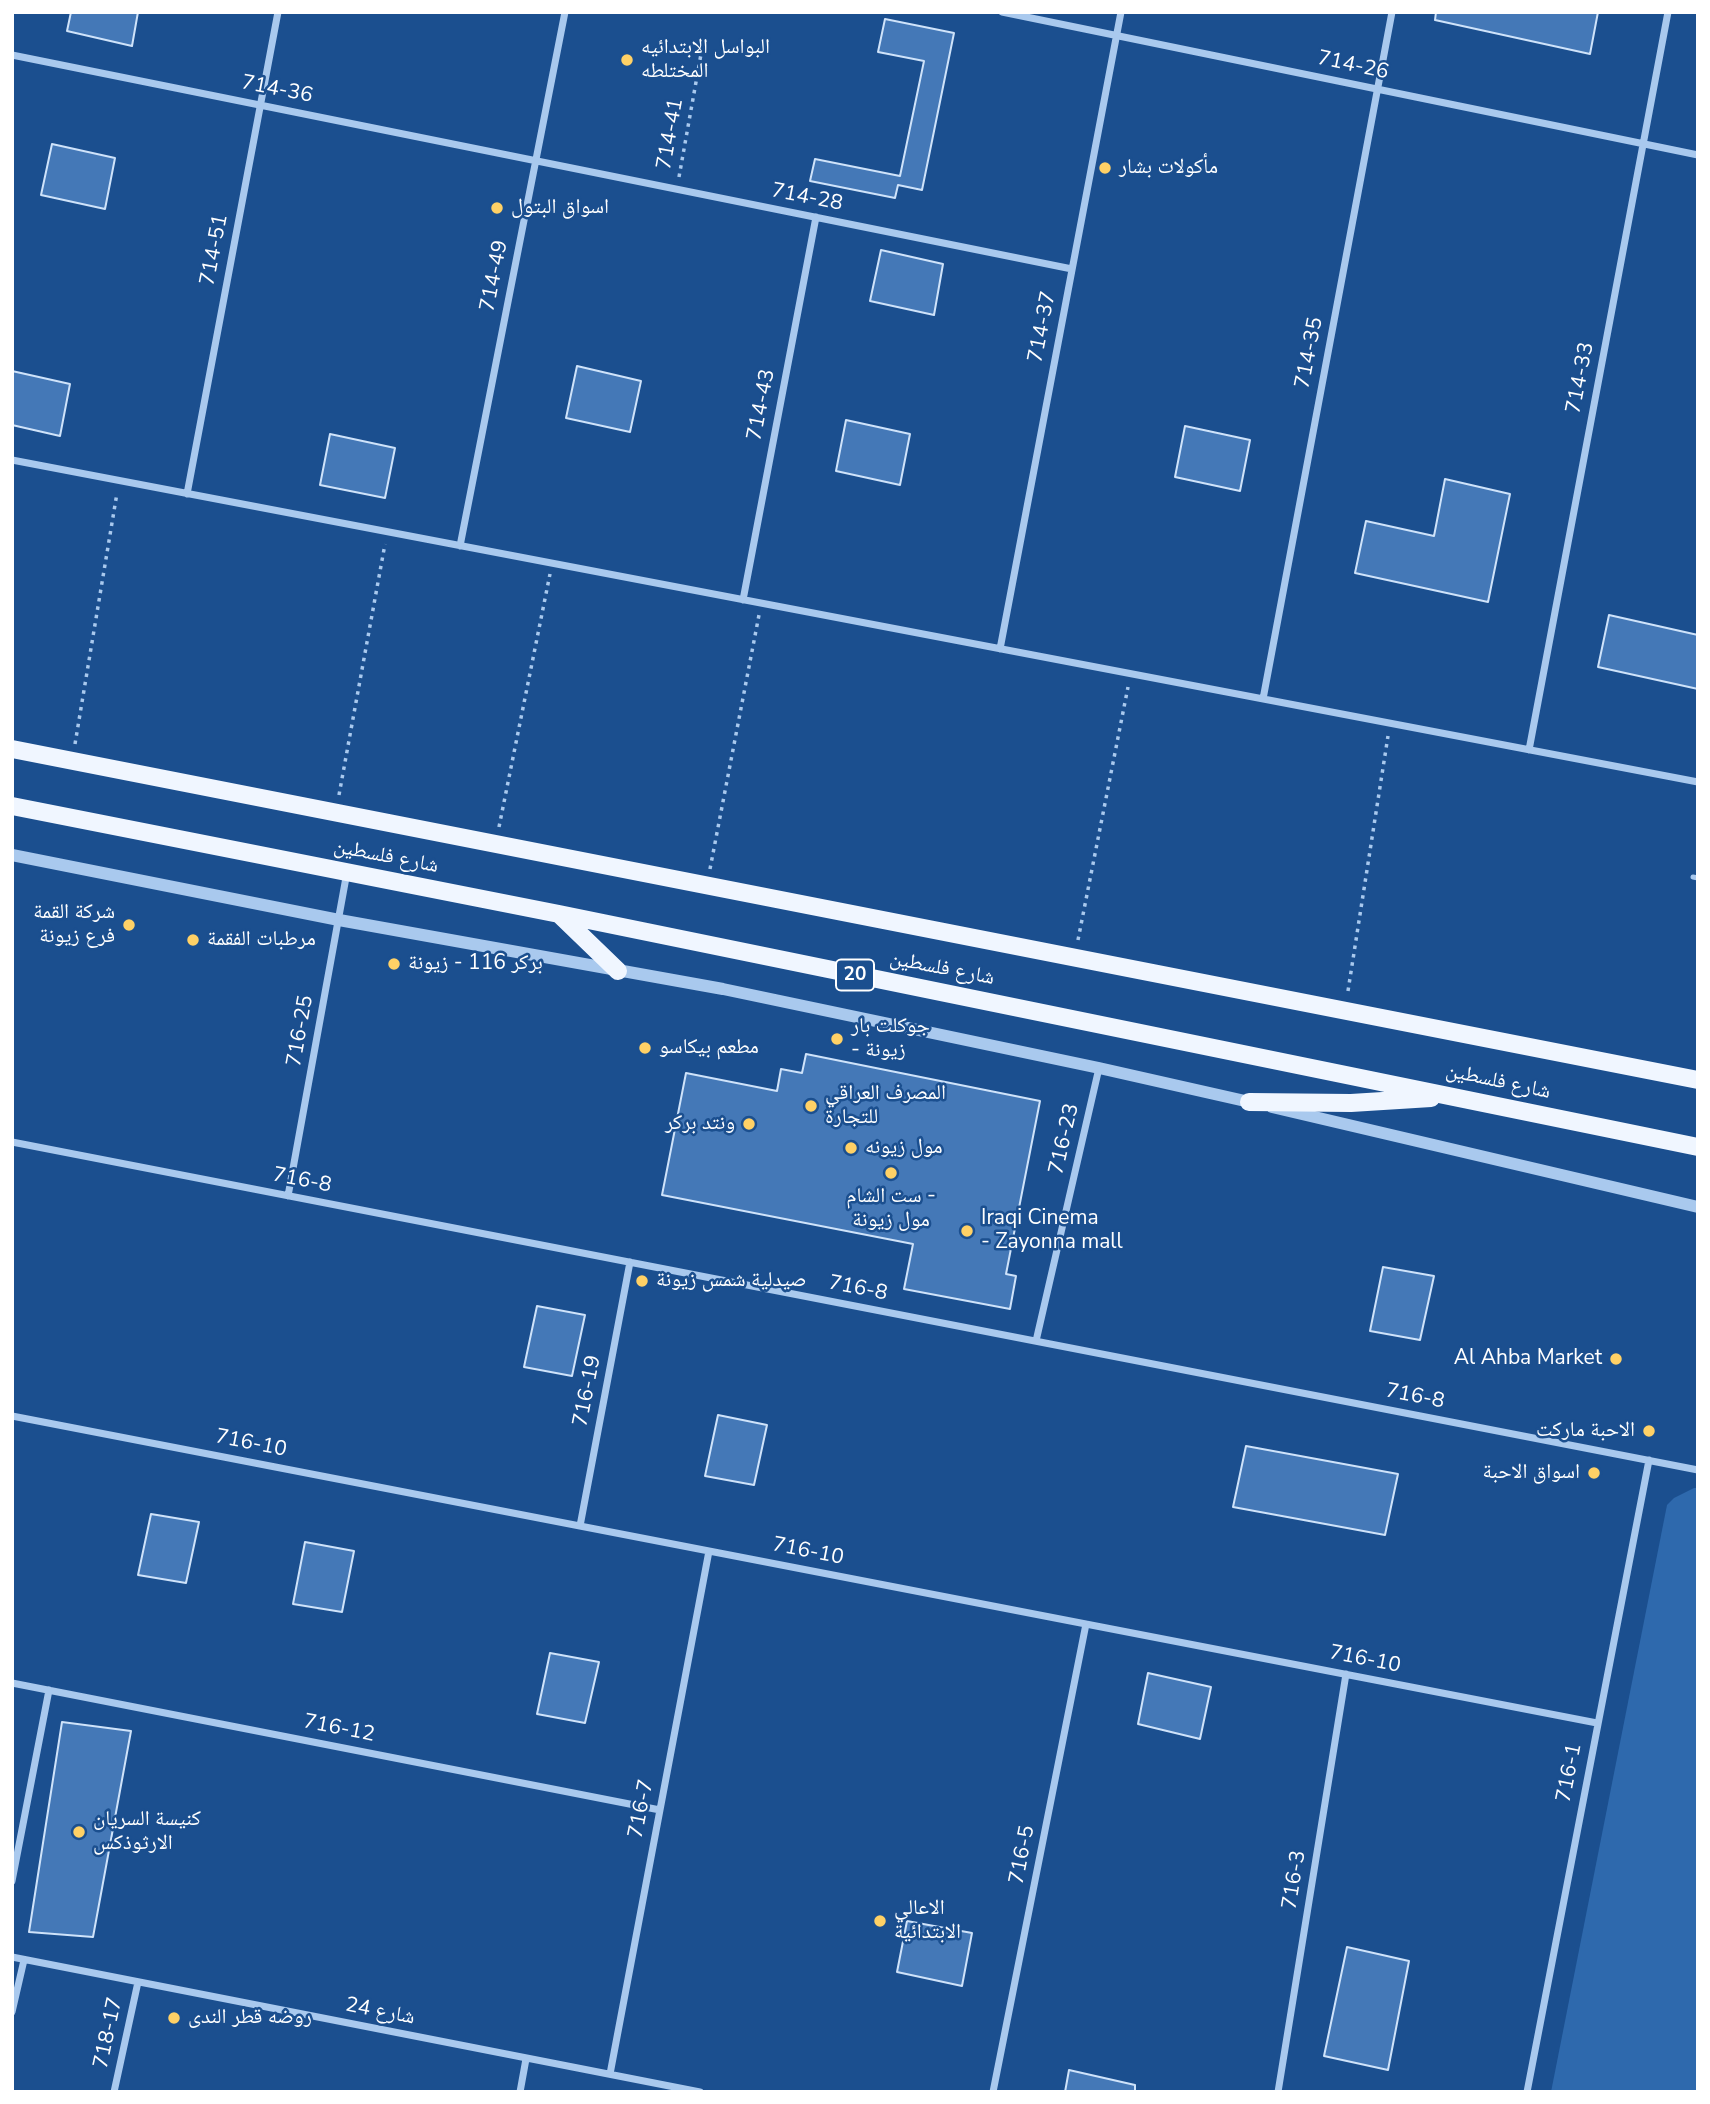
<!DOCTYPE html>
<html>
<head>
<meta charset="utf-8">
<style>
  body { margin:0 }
  #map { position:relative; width:1710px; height:2104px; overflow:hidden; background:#1b4f8f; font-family:"Nunito Sans",sans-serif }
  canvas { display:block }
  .frame { position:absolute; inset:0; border:14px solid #fff; pointer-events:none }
</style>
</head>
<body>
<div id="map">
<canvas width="1710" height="2104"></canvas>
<div class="frame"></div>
</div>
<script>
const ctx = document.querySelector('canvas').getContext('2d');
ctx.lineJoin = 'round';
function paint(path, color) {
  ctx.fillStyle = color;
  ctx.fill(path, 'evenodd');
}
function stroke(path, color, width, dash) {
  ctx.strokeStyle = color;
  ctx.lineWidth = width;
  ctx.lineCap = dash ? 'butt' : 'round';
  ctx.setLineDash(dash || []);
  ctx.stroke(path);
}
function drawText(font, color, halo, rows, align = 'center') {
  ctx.font = font + ' "Nunito Sans","Noto Naskh Arabic",sans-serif';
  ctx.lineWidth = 5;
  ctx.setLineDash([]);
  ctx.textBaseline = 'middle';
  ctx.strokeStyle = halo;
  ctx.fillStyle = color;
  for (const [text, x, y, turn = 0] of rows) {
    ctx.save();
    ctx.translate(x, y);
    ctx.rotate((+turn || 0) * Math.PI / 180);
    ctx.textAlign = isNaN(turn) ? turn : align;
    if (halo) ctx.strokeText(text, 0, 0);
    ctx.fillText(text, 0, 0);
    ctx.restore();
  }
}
const green = new Path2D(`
  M1694 1488H1698V2092H1551L1667 1505 1674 1498Z`);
const building = new Path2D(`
  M71 12H138L132 46 67 31Z
  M1436 12H1598L1590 54 1435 20Z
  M885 19 954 33 922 190 898 185 895 198 810 181 815 159 900 176 924 61 878 52Z
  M52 144 115 158 105 209 41 195Z
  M881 250 943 264 934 315 870 301Z
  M577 366 641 381 630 432 566 418Z
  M12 371 70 384 60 436 12 425Z
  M846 420 910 434 900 485 836 471Z
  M1185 426 1250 440 1240 491 1175 477Z
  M330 434 395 448 385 498 320 485Z
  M1445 479 1510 494 1488 602 1355 573 1366 521 1434 536Z
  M1609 615 1698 635V689L1598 667Z
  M806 1054 1040 1101 1006 1274 1016 1276 1010 1309 904 1289 913 1244 662 1195 686 1073 777 1091 781 1069 802 1073Z
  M1383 1267 1434 1276 1420 1340 1370 1331Z
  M537 1306 585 1315 572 1376 524 1367Z
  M718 1415 767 1425 754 1485 705 1476Z
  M1246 1446 1398 1474 1385 1535 1233 1507Z
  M151 1514 199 1522 186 1583 138 1575Z
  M305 1542 354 1551 342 1612 293 1604Z
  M550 1653 599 1662 585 1723 537 1714Z
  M1148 1673 1211 1687 1200 1739 1138 1724Z
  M62 1722 131 1731 93 1937 29 1932Z
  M907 1921 972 1933 962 1986 897 1972Z
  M1347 1947 1409 1961 1388 2070 1324 2056Z
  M1069 2070 1135 2085V2092H1065Z`);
const path = new Path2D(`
  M679 177 703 43
  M75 744 117 493
  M339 795 385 544
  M499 827 550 574
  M710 869 759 615
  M1078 940 1128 687
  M1348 991 1388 736`);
const service = new Path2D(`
  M1693 877 1698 878`);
const minor = new Path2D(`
  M1002 12 1698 155
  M12 55 1072 269
  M12 460 1698 782
  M187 494 278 12
  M460 546 565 12
  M743 600 816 217
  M1000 649 1121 12
  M1263 699 1392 12
  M1529 750 1668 12
  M12 1142 1698 1470
  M288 1196 347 872
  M1036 1341 1099 1068
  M12 1416 1597 1723
  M580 1526 630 1262
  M12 1683 660 1810
  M12 1881 49 1690
  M12 1957 700 2092
  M12 2012 24 1960
  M610 2074 709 1551
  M114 2092 138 1982
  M520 2092 526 2059
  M993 2092 1086 1624
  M1278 2092 1346 1674
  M1527 2092 1649 1460`);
const tertiary = new Path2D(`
  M12 855 339 920 723 989 1099 1068 1254 1103
  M1272 1107 1698 1207`);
const primary = new Path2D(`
  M12 749 1698 1080
  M12 806 559 914 1698 1147
  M559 914 618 971
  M1249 1102 1351 1103 1431 1098`);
const markers = [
  [627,60,7,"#ffd166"],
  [1105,168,7,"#ffd166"],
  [497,208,7,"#ffd166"],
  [129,925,7,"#ffd166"],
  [193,940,7,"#ffd166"],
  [394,964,7,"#ffd166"],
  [837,1039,7,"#ffd166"],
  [645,1048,7,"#ffd166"],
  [811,1106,7,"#ffd166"],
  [749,1124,7,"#ffd166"],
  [851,1148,7,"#ffd166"],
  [891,1173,7,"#ffd166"],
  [967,1231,7,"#ffd166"],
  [642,1281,7,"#ffd166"],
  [1616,1359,7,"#ffd166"],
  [1649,1431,7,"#ffd166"],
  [1594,1473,7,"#ffd166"],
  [79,1832,7,"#ffd166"],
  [880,1921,7,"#ffd166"],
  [174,2018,7,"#ffd166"]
];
const shields = [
  [855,975,38]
];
const shieldNames = [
  ["20",855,975]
];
const poiNames = [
  ["البواسل الابتدائيه",641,48],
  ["المختلطه",641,72],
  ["مأكولات بشار",1119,168],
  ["اسواق البتول",511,208],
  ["شركة القمة",115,913,"right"],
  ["فرع زيونة",115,937,"right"],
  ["مرطبات الفقمة",207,940],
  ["بركر 116 - زيونة",408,964],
  ["جوكلت بار",851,1027],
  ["- زيونة",851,1051],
  ["مطعم بيكاسو",659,1048],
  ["المصرف العراقي",825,1094],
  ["للتجارة",825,1118],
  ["ونتد بركر",735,1124,"right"],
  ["مول زيونه",865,1148],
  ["ست الشام -",891,1197,"center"],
  ["مول زيونة",891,1221,"center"],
  ["Iraqi Cinema",981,1219],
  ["- Zayonna mall",981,1243],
  ["صيدلية شمس زيونة",656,1281],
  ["Al Ahba Market",1602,1359,"right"],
  ["الاحبة ماركت",1635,1431,"right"],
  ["اسواق الاحبة",1580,1473,"right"],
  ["كنيسة السريان",93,1820],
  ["الارثوذكس",93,1844],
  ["الاعالي",894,1909],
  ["الابتدائية",894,1933],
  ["روضه قطر الندى",188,2018]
];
const streetNames = [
  ["714-26",1353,66,12],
  ["714-36",277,90,11],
  ["714-41",671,134,-80],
  ["714-28",807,198,11],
  ["714-51",215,250,-79],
  ["714-49",495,276,-79],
  ["714-37",1043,327,-79],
  ["714-35",1310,353,-79],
  ["714-33",1581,378,-79],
  ["714-43",762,405,-79],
  ["شارع فلسطين",386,857,11],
  ["شارع فلسطين",942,969,11],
  ["716-25",301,1031,-80],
  ["شارع فلسطين",1498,1082,12],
  ["716-23",1065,1139,-77],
  ["716-8",302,1181,11],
  ["716-8",858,1289,11],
  ["716-19",588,1391,-79],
  ["716-8",1415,1397,11],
  ["716-10",251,1444,11],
  ["716-10",808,1552,11],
  ["716-10",1365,1660,11],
  ["716-12",339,1729,11],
  ["716-1",1570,1773,-79],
  ["716-7",642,1809,-79],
  ["716-5",1023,1855,-79],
  ["716-3",1295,1880,-81],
  ["شارع 24",380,2012,11],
  ["718-17",109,2033,-78]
];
paint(green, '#2e69ad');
paint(building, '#4478b7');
stroke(building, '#cfe3fa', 2);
stroke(path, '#a9c9ee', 3.5, [3.5, 5]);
stroke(service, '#a9c9ee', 5);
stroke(minor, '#a9c9ee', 7);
stroke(tertiary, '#a9c9ee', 12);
stroke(primary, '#f0f6ff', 18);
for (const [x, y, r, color] of markers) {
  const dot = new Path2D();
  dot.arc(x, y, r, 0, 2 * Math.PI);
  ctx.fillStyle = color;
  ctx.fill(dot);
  stroke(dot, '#1b4f8f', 2.5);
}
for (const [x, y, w] of shields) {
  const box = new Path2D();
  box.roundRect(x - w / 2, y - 15.5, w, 31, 5);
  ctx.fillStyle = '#1b4f8f';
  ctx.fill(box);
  stroke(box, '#fff', 2);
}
drawText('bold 19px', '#fff', null, shieldNames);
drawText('21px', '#fff', '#1b4f8f', poiNames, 'left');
drawText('21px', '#fff', '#1b4f8f', streetNames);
</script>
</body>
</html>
